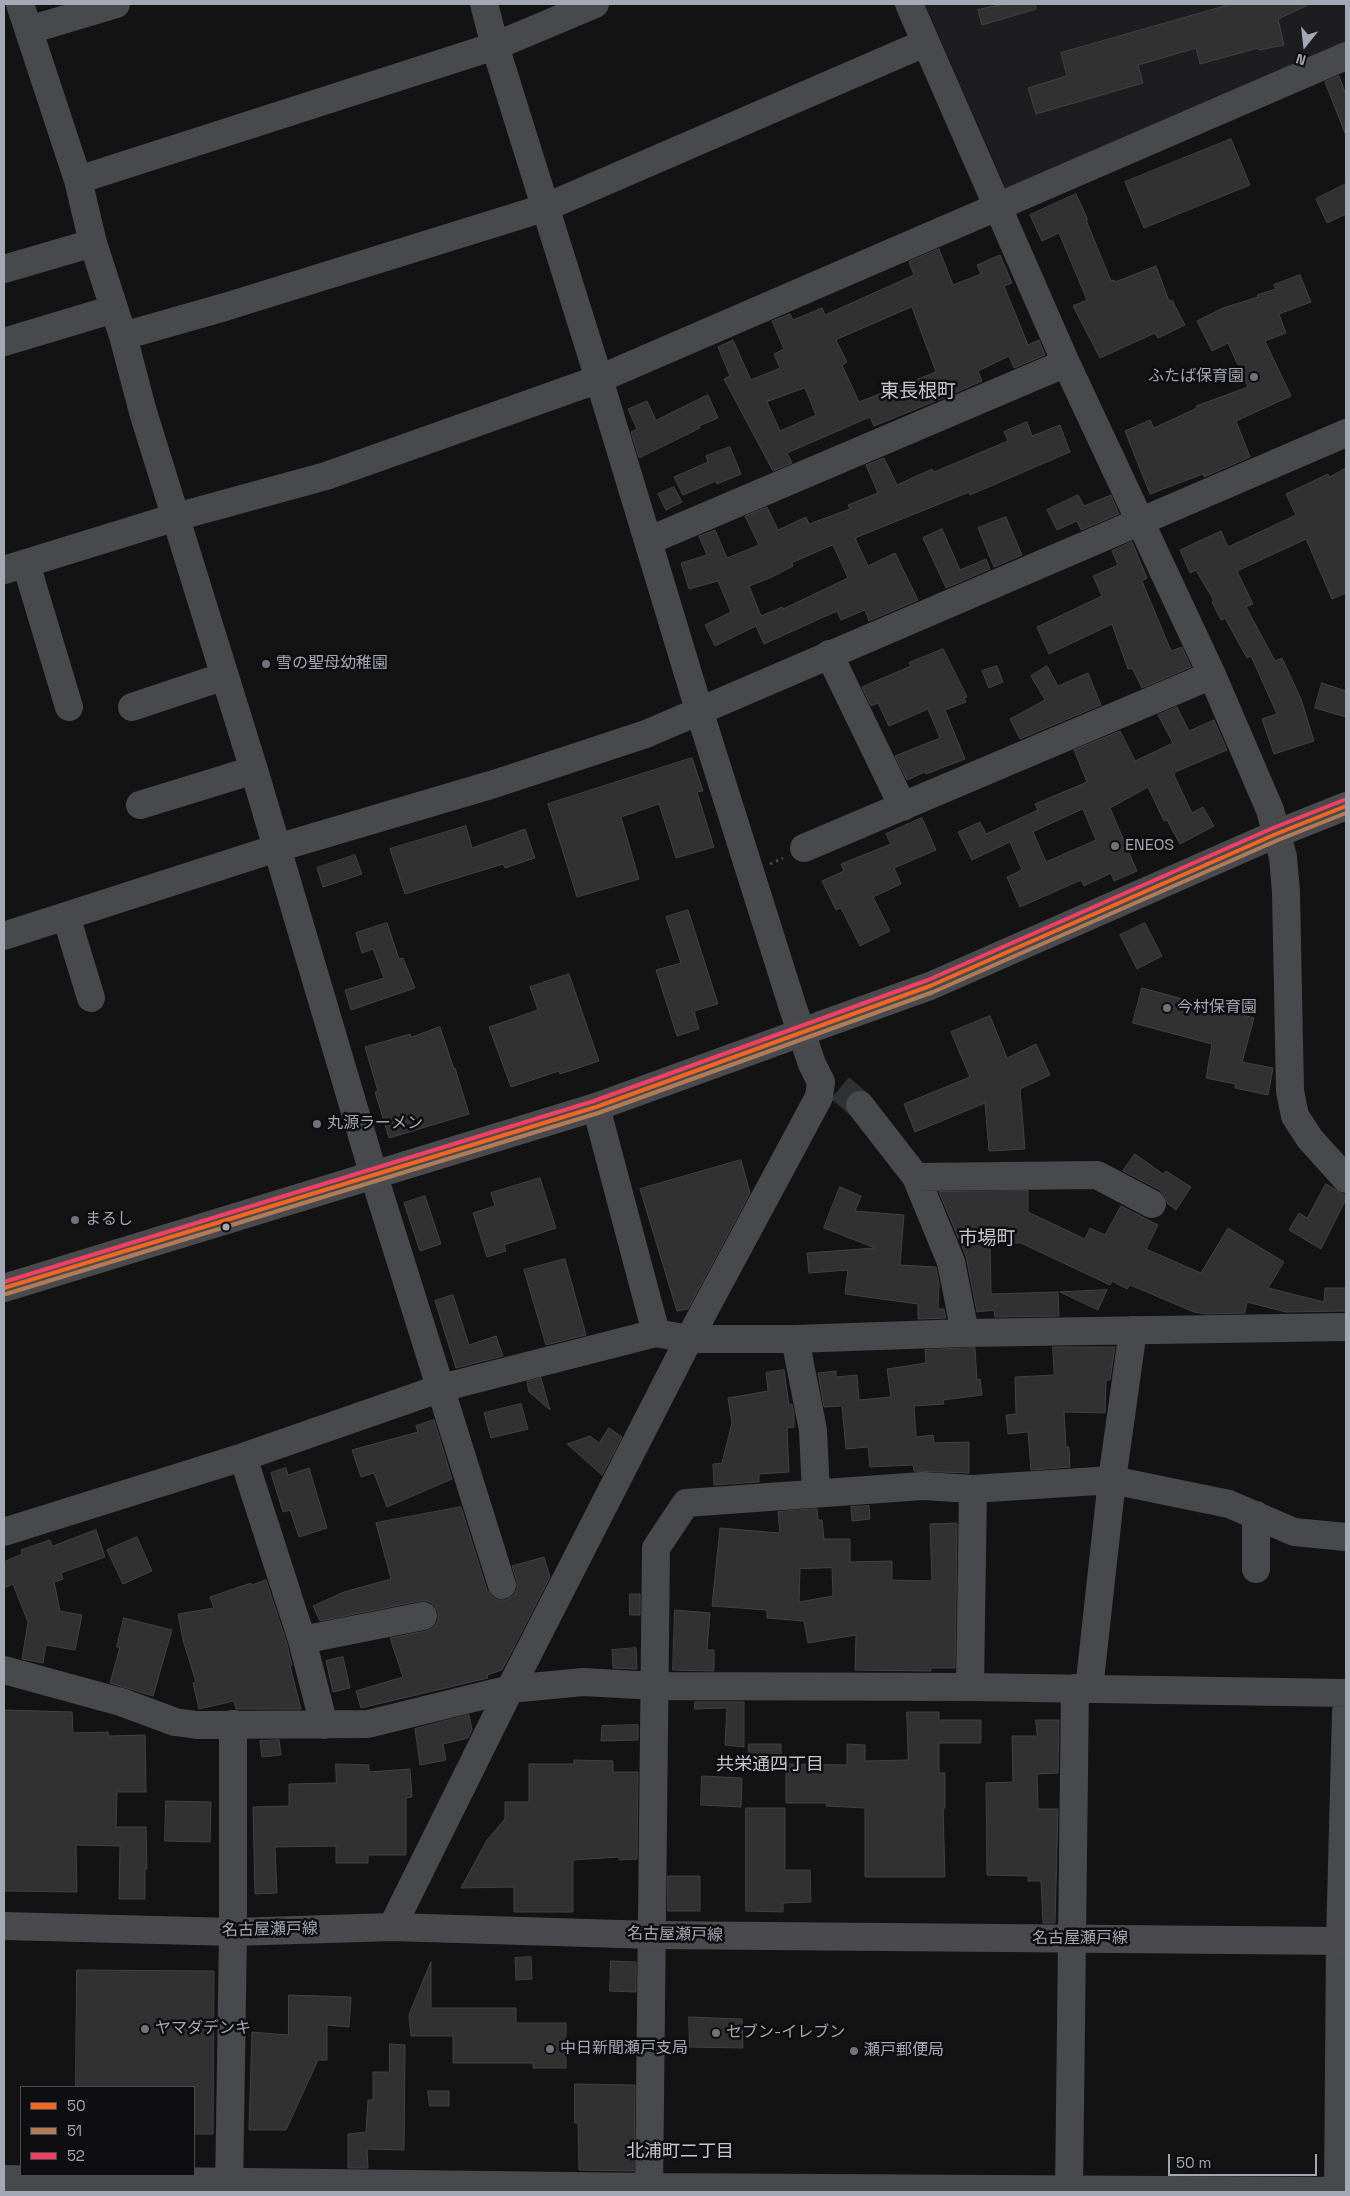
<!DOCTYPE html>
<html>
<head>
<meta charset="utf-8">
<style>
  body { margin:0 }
  #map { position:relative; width:1350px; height:2196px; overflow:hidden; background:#131313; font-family:"Space Grotesk",sans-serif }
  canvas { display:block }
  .frame { position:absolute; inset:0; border:5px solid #a4a7b4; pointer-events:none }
  .legend { position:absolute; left:20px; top:2086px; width:175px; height:90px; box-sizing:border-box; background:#0e0d0f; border:1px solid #4a4b51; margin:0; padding:6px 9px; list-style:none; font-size:15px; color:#a4a7b4 }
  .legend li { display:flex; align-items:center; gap:10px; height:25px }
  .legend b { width:25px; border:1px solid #4a4b51 }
  .north { position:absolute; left:1280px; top:20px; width:50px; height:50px; -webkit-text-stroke:4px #0e0d0f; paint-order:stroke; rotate:196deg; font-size:14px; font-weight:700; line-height:20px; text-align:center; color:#a4a7b4 }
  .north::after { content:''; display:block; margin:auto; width:18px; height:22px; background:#a4a7b4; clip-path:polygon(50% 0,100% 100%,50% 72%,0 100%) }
  .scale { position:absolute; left:1168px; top:2154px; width:149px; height:22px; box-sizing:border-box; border:2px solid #a4a7b4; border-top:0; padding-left:6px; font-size:15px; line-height:18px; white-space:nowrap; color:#a4a7b4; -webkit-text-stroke:4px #0e0d0f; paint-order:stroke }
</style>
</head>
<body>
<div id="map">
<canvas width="1350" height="2196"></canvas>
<div class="frame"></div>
<ul class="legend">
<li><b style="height:6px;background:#f26522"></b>50</li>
<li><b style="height:6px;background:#b07c57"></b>51</li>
<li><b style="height:6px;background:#f24062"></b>52</li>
</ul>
<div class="north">N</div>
<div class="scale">50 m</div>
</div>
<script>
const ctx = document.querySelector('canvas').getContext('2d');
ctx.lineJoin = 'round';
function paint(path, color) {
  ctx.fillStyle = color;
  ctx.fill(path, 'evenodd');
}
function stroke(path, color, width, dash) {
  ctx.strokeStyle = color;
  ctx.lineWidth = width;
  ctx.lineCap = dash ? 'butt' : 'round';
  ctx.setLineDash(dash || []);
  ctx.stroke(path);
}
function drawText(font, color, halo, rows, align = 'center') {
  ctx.font = font + ' "Space Grotesk","Noto Sans JP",sans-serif';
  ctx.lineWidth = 5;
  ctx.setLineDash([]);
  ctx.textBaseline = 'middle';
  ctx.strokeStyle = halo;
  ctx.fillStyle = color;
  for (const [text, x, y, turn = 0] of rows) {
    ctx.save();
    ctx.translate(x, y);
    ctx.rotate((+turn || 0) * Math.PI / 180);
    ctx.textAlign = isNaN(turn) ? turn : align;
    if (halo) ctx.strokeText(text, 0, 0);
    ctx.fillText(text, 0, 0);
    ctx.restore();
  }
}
const built = new Path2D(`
  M925 4H1346V48L1008 193Z`);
const building = new Path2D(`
  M1005 4H1035L1036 9 982 25 978 10Z
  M1232 4H1310L1278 19 1284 45 1259 50 1258 48 1200 64 1196 48 1138 65 1143 83 1036 114 1028 88 1067 76 1061 53Z
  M1339 76 1346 95 1345 133 1325 82Z
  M1231 139 1250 185 1144 228 1125 182Z
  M1346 184V214L1327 223 1316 199Z
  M1076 194 1088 220H1086L1111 281 1114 280 1115 282 1156 266 1169 301 1172 300 1185 325 1158 338 1155 333 1100 358 1073 306 1087 300 1059 233 1042 241 1030 215Z
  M939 249 953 285 981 274 977 265 1000 255 1012 283 1004 286 1028 345 1039 340 1045 355 1014 368 1009 356 978 371 982 381 948 396 874 426 870 417 787 453 792 463 773 471 724 379 730 376 718 347 733 340 751 380 780 368 774 354 784 349 772 321 790 314 793 320 822 308 825 315 914 275 909 262ZM912 307 936 372 859 402 842 365 847 362 836 340ZM805 388 816 415 780 431 767 402Z
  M1300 275 1311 302 1279 314 1286 333 1265 341 1291 396 1236 421 1250 457 1204 477 1203 474 1150 494 1125 431 1150 420 1154 428 1197 408 1196 406 1248 387 1228 343 1212 351 1197 321 1223 308 1258 297 1257 295 1276 289 1274 285Z
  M708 395 718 418 699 426 700 428 639 458 631 432 637 429 628 409 647 401 656 420Z
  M1027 422 1032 436 1060 425 1070 452 970 495 969 492 855 538 868 566 895 553 918 600 869 621 865 610 841 620 837 611 764 644 756 626 715 646 705 625 731 612 718 581 689 589 681 563 707 555 699 536 715 530 727 558 759 545 745 516 767 507 778 530 806 517 809 524 850 509 848 505 878 493 866 465 884 458 897 485 932 469 934 472 1008 441 1004 432ZM833 545 848 578 783 609 782 607 761 616 749 586 770 578 793 566 792 563Z
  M730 447 741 474 717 484 716 481 683 495 674 477 708 462 706 456Z
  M1346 468V593L1332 599 1306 539 1237 571 1253 604 1246 607 1275 661 1282 658 1301 699 1314 741 1274 754 1262 719 1277 714 1251 656 1247 658 1225 618 1221 620 1212 602 1214 601 1196 570 1190 573 1180 550 1221 531 1228 547 1296 515 1286 494 1328 474 1329 477Z
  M674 487 682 502 666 510 658 494Z
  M1078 495 1084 506 1111 495 1119 514 1081 530 1077 521 1057 530 1047 510Z
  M1006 517 1022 555 994 567 978 528Z
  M942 529 960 570 986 559 990 569 946 588 923 538Z
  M1132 542 1147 578 1142 581 1171 651 1182 647 1191 667 1142 688 1132 668 1128 669 1112 624 1049 654 1037 627 1102 596 1093 576 1118 565 1112 551Z
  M943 649 967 697 964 698 966 702 945 710 965 759 926 774 925 772 907 780 895 756 940 738 928 709 889 726 878 703 871 706 862 687 911 666 909 663Z
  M997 666 1003 682 989 688 982 671Z
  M1047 666 1058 686 1088 673 1101 705 1020 739 1010 719 1045 700 1031 676Z
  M1322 683 1346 691V717L1315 708Z
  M1177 707 1189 731 1214 720 1227 750 1175 772 1174 775 1192 813 1203 807 1214 826 1180 844 1167 820 1164 821 1148 787 1110 808 1137 871 1114 881 1111 873 1084 886 1081 880 1020 907 1007 877 1022 870 1010 842 972 860 958 832 980 822 986 834 1038 810 1035 804 1087 782 1074 750 1120 731 1135 761 1173 743 1158 715ZM1083 809 1096 840 1046 862 1033 832Z
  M692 758 703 791 697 792 714 847 676 858 659 804 621 817 639 879 577 897 548 804Z
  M922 818 936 850 894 868 901 884 873 897 890 931 860 946 841 908 836 910 822 881 844 871 841 864 891 844 886 834Z
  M466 826 472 848 525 829 535 858 505 868 503 864 405 894 390 849Z
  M355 855 362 874 323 887 317 868Z
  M688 910 718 1004 694 1011 699 1029 677 1036 656 970 681 963 666 917Z
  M387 923 399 959 403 958 415 988 351 1010 345 990 384 978 373 949 362 953 356 933Z
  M1145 923 1162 956 1137 969 1120 935Z
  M569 974 599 1061 560 1074 559 1071 511 1087 489 1027 538 1010 530 987Z
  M1142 988 1254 1018 1242 1062 1273 1068 1268 1095 1235 1088V1084L1206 1078 1212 1044 1133 1023Z
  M990 1016 1007 1058 1036 1044 1050 1075 1020 1089 1025 1149 989 1151 985 1103 915 1132 904 1104 970 1077 951 1032Z
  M440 1027 454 1069 455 1068 469 1114 389 1138 375 1092 378 1091 365 1047 410 1034 411 1037Z
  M1135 1154 1163 1174 1166 1171 1191 1187 1176 1210 1168 1204 1165 1196 1160 1190 1123 1171Z
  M741 1160 750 1193 688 1309 677 1311 640 1189Z
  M540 1178 556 1228 504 1245 506 1251 487 1257 473 1213 495 1206 491 1193Z
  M1326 1184 1346 1196V1199L1321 1249 1289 1230 1299 1213 1307 1218Z
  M840 1187 861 1196 855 1211 904 1215 900 1265 936 1267 939 1284 938 1309H944L946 1318 918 1319V1304L845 1294 848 1270 809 1273 807 1253 875 1248 824 1228Z
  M1028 1191V1212L1085 1239 1090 1228 1105 1235 1121 1206 1158 1225 1146 1249 1201 1273 1228 1228 1284 1262 1268 1288 1324 1302 1325 1288H1346V1311L1286 1312 1247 1302 1245 1313 1206 1314 1194 1312 1130 1285 1127 1289 1112 1281 1110 1285 1021 1243H990L991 1294 1058 1292 1059 1316 995 1317 994 1310 977 1312 966 1256 939 1192Z
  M425 1196 441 1244 420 1251 404 1203Z
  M565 1259 586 1335 546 1345 524 1270Z
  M1107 1290 1098 1310 1060 1292Z
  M453 1295 469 1345 496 1336 503 1356 456 1368 435 1301Z
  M1053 1347H1115L1110 1380H1106L1105 1413 1064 1412 1066 1447H1069L1070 1467 1031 1470 1028 1432 1008 1434 1006 1415 1016 1414 1015 1377 1054 1375Z
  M975 1348 977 1380 980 1379 982 1395 943 1400 944 1404 914 1406 916 1437 933 1435 934 1443 969 1442V1473L914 1471 913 1465 870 1467 868 1447 846 1449 842 1406 824 1407 818 1373 836 1371V1377L857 1375 859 1400 891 1397 887 1369 926 1363 925 1350Z
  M784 1370 789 1405 792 1404 794 1413V1427L787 1428 789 1472 759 1474V1482L714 1485 713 1464 722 1463 732 1423 728 1398 768 1391 766 1373Z
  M541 1378 550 1410 529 1392 527 1382Z
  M521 1404 528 1429 491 1438 484 1413Z
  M434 1420 452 1479 387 1507 374 1473 361 1477 352 1450 418 1432 416 1426Z
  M609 1428 622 1437 602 1475 567 1444 590 1436 599 1443Z
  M286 1468 288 1475 309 1468 327 1528 299 1537 290 1510 283 1512 271 1473Z
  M869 1506 870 1519 852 1521 851 1507Z
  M461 1507 487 1590 492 1597 498 1600H506L514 1595 517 1589V1581L512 1566 544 1557 550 1577 502 1670 487 1675 488 1678 361 1708 356 1691 403 1677 390 1638 426 1631 433 1628 438 1621V1612L434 1605 428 1601H420L320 1621 313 1606 344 1592 391 1579 376 1523Z
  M817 1509 818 1520H822L824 1539H850V1562L892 1561V1580L932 1581 930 1524 957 1523 955 1668H931V1671L855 1670 856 1635 808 1643 804 1621 767 1618V1610L712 1606 720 1528 780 1533 778 1512ZM832 1568 833 1596 799 1602 800 1569Z
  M96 1530 105 1557 61 1573 63 1579 54 1582 60 1611 82 1615 75 1650 46 1645 43 1663 22 1659 28 1622 13 1584 4 1588V1562L22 1554 21 1550 50 1540 52 1546Z
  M137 1537 152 1571 123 1584 107 1550Z
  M266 1580 287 1644 292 1665 290 1666 301 1709H236L234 1701 199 1709 193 1683 196 1682 183 1640 178 1614 214 1608 210 1597 251 1583V1585Z
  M630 1594H640V1615H630Z
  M675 1610 710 1613 707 1650H714V1671L673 1670Z
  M124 1618 172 1630 153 1696 110 1683 120 1647H117Z
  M636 1648 637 1669 613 1668 612 1650Z
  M343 1657 350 1688 333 1692 326 1661Z
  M695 1702H744V1747L725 1745 727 1708 695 1709Z
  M4 1710 72 1712 73 1733 108 1732 109 1736 145 1735 146 1792H117L116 1827H146L147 1869H145V1899H119L120 1846 76 1845 77 1892 4 1891Z
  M907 1712H939V1720H981V1743H939V1773H945V1808H943L945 1877H865V1808L826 1806 827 1803H786V1764L847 1765V1744L865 1745V1761L908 1760Z
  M469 1715 472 1730 468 1738 443 1744 446 1760 420 1765 415 1729Z
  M1036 1720H1059L1058 1773 1037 1774 1038 1809H1058L1055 1923H1043L1041 1881H1028V1876L987 1875 986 1783 1013 1782 1012 1736H1037Z
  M638 1725V1740L601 1741 602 1726Z
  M279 1740 281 1755 262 1757 260 1741Z
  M749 1744H781V1768H749Z
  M574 1760 613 1761V1772H638L637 1859 619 1860V1857L573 1860V1912H514V1887L461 1888 487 1840 505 1819V1802H529V1764H574Z
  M336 1764 369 1765V1772L410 1769 412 1797 406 1798V1855H368V1863H336V1846L275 1847 277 1893 255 1894 253 1807 289 1806V1784L336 1783Z
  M702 1776 742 1778 741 1807 701 1805Z
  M166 1801 211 1802 210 1842 165 1841Z
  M746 1808H785V1870H810L811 1902 783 1903V1912L746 1911Z
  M668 1876H700V1911H668Z
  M531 1957 532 1979 516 1980 515 1958Z
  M611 1961 636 1962V1992L610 1991Z
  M431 1962V2008H516V2023H566V2068H533V2063H453V2036H411L409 2015Z
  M77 1970 214 1971 213 2134H194V2087H76Z
  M289 1995 351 1997 349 2027 327 2025V2060H318L286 2130H249L252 2032 288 2035Z
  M689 2017 742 2019 743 2048 690 2047Z
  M390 2044 405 2045 404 2150 367 2149 368 2168H348V2134L366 2132 368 2100H373V2072H389Z
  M575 2084 635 2085 634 2171 579 2170 578 2123H575Z
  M428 2091H449V2106H430Z`);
const minorTunnel = new Path2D(`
  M840 1088 860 1105`);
const path = new Path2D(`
  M770 864 783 858`);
const minor = new Path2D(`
  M20 4 78 180 93 243 123 336 143 412 254 770 374 1176 502 1585
  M909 4 1066 363 1212 675 1270 810 1283 857 1286 892 1290 1091 1295 1116 1310 1139 1346 1179
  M29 30 116 4
  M78 180 495 46 595 4
  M4 269 93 243
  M123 336 225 307 544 208 925 43
  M4 342 114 309
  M648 541 1066 363
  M26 564 69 707
  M4 570 176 517 326 476 599 379 1346 56
  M829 654 903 807
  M132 707 225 676
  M140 805 254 770
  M804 848 1212 675
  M66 916 91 998
  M4 936 277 848 494 784 646 734 1346 433
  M860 1105 916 1177 951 1262 965 1333
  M596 1107 656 1333
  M916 1177 1097 1175 1152 1204
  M795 1339 813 1430 816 1493
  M243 1457 302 1640 324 1725
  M4 1532 243 1457 441 1388 656 1333 689 1339H795L965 1333 1346 1327
  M1256 1569V1515
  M302 1640 423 1616
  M4 1670 121 1702 175 1722 197 1725 368 1724 510 1689 583 1682 656 1686 970 1687 1346 1693
  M970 1687 973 1489
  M1089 1689 1112 1480 1133 1330
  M392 1927 510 1689 689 1339 819 1097 821 1082 812 1064 793 1008 699 710 599 379 495 46 484 4
  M4 2179 650 2187 1346 2191
  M229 2192 233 1932V1724
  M649 2192 656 1548 686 1503 922 1486 973 1489 1112 1480 1229 1504 1294 1532 1346 1537
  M1069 2192 1075 1688
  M1338 2192 1340 1941 1346 1712`);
const major = new Path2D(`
  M4 1926 233 1932 392 1927 653 1935 1346 1941`);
const highway = new Path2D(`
  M821 1025 930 986 1276 834 1346 806
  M4 1288 596 1107 792 1036`);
const highwayBridge = new Path2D(`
  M792 1036 821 1025`);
const bus1 = new Path2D(`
  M4 1288 596 1107 930 986 1276 834 1346 806`);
const bus2 = new Path2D(`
  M6 1294 598 1113 933 992 1278 840 1346 813`);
const bus3 = new Path2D(`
  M4 1282 594 1101 928 980 1273 828 1344 800`);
const markers = [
  [1254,377,5,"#71737c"],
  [266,664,5,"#71737c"],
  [1115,846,5,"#71737c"],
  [1167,1008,5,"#71737c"],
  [317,1124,5,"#71737c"],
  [75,1220,5,"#71737c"],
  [226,1227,4.5,"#a4a7b4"],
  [145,2029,5,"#71737c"],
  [716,2033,5,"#71737c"],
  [550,2049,5,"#71737c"],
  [854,2051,5,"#71737c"]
];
const poiNames = [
  ["ふたば保育園",1244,377,"right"],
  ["雪の聖母幼稚園",276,664],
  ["ENEOS",1125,846],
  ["今村保育園",1177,1008],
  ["丸源ラーメン",327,1124],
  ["まるし",85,1220],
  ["ヤマダデンキ",155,2029],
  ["セブン-イレブン",726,2033],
  ["中日新聞瀬戸支局",560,2049],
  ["瀬戸郵便局",864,2051]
];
const streetNames = [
  ["名古屋瀬戸線",270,1930,-1],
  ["名古屋瀬戸線",675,1935,1],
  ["名古屋瀬戸線",1080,1939]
];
const neighbourhoodNames = [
  ["共栄通四丁目",770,1765],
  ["北浦町二丁目",680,2152]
];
const quarterNames = [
  ["東長根町",918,392],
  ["市場町",987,1239]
];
paint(built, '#1d1d1f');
paint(building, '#313132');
stroke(building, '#424246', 1);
stroke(minorTunnel, '#303133', 28, [28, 14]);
stroke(path, '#49494e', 3, [2.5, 4]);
stroke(minor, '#48494c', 28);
stroke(major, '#4a4a4e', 28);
stroke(highway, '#4a4a4e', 28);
stroke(highwayBridge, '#4a4a4e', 28);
stroke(bus1, '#f26522', 4);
stroke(bus2, '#b07c57', 4);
stroke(bus3, '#f24062', 4);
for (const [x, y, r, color] of markers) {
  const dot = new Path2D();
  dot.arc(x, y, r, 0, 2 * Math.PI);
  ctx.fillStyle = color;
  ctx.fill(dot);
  stroke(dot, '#0e0d0f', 2);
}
drawText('16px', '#a4a7b4', '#0e0d0f', poiNames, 'left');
drawText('16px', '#a4a7b4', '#0e0d0f', streetNames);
drawText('18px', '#c5c7d0', '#0e0d0f', neighbourhoodNames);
drawText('19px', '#c5c7d0', '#0e0d0f', quarterNames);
</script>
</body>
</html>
